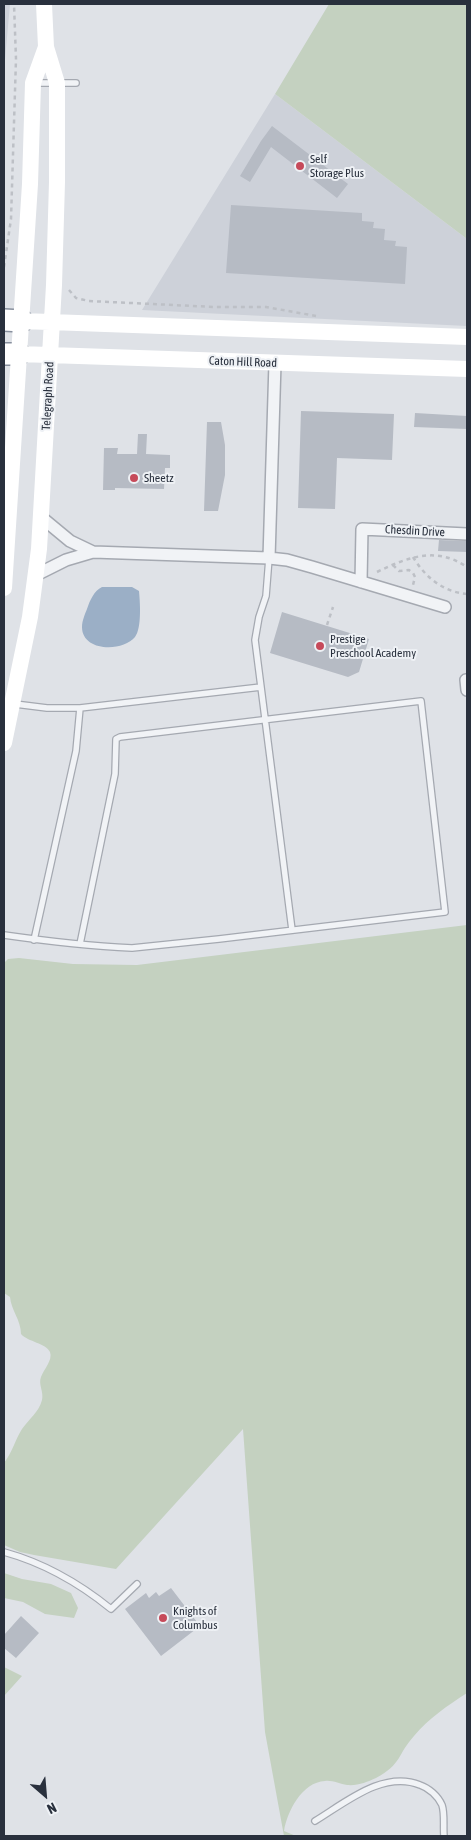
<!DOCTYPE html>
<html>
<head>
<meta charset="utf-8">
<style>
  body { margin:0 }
  #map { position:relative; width:471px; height:1840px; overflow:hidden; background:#dfe2e7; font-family:"Asap Condensed",sans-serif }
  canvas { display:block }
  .frame { position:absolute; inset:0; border:5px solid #29303d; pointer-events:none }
  .north { position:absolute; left:20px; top:1770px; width:50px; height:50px; -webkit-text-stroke:4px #eef1f5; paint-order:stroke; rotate:153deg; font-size:14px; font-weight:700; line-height:20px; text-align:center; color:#29303d }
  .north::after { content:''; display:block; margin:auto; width:18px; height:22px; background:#29303d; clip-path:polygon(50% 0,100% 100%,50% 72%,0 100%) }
</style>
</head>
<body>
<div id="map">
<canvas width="471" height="1840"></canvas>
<div class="frame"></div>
<div class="north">N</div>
</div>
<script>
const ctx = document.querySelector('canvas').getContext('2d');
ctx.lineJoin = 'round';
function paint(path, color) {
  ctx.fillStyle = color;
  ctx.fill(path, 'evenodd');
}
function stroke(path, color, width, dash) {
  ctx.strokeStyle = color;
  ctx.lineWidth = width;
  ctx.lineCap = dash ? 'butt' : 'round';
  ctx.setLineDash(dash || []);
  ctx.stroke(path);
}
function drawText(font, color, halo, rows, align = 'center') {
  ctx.font = font + ' "Asap Condensed",sans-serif';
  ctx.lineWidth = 4;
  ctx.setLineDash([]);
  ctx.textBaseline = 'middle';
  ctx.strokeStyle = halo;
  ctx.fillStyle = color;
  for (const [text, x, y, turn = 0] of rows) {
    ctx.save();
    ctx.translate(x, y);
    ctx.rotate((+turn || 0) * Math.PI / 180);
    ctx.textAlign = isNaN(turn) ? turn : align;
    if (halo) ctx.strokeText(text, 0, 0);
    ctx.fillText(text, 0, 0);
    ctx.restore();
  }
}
const built = new Path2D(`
  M4 4H10L4 71Z
  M275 94 467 239V326L142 310Z`);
const green = new Path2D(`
  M329 4H467V239L275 94Z
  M467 925V1693C447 1706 429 1718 414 1736 397 1755 402 1764 376 1778 367 1782 358 1786 347 1785 340 1784 332 1780 325 1781 302 1782 287 1812 284 1831L296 1836H284L265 1732 243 1429 116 1569 34 1555 20 1552 4 1545V1463C12 1453 15 1440 22 1429 29 1419 39 1412 42 1400 44 1392 38 1384 41 1377 44 1369 53 1360 50 1352 46 1343 28 1342 21 1334 21 1320 11 1310 10 1297L4 1293V963L8 959 19 958 73 964 137 965Z
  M4 1573 22 1579 51 1584 71 1593 78 1608 74 1618 45 1614 23 1602 4 1598Z
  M4 1667 22 1676 4 1696Z`);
const water = new Path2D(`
  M102 587H132L139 591C140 602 142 628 135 637 123 652 82 652 82 627 82 621 85 614 87 609 90 600 94 591 102 587Z`);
const building = new Path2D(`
  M272 126 348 184 337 198 271 147 250 182 240 176 261 141Z
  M231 205 362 213V221L374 222 373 228 385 229 384 240 396 241 395 246 407 247 405 284 226 273Z
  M301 411 394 414 392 460 337 458 335 509 298 508Z
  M415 413 467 416V429L414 427Z
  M207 422H221L225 445V475L218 511H204Z
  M138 434H147L146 454 170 455V468H165L164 489 115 488V490H103L104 448H118L117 454H137Z
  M439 540 467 541V552L438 551Z
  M282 612 369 639 359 672 348 677 270 653Z
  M171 1588 200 1626 161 1656 125 1609 146 1593 149 1598 156 1592 159 1596Z
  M21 1616 39 1633 16 1658 4 1648V1635Z`);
const path = new Path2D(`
  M4 267 11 219 16 59 14 4
  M69 290 76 298 89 301 215 307H266L316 316
  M413 557C425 577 443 592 467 594
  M393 565 399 571 409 570 413 573 415 577 413 585
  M377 572C408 557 436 546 467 567
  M327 625 333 607`);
const lane = new Path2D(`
  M36 83H76
  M269 558 266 596 259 617 255 640 292 930
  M15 704 47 708H80L261 687
  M4 935C46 941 89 946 132 948L219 939 445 912 421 701 120 737 116 739 115 774 80 944
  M34 940 76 751 80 708
  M4 1552C44 1563 79 1583 111 1609L137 1584
  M315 1821C345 1803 383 1770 420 1785 429 1788 438 1796 442 1805 445 1814 443 1827 444 1836`);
const street = new Path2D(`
  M41 517 70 541 93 552
  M269 558 275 363
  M36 575 66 560 93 552 269 558 287 560 312 567 445 607
  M361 582 362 529 467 534
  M466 680 467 690`);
const secondary = new Path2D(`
  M22 321 467 337
  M19 354 467 369
  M4 588 30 184 33 83 46 47
  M4 743 30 617 39 549 54 285 57 182V83L46 47 44 4`);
const highway = new Path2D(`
  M4 320 22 321
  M4 354H19`);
const markers = [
  [300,166,5,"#c64a5a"],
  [134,478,5,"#c64a5a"],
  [320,646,5,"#c64a5a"],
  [163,1618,5,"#c64a5a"]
];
const poiNames = [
  ["Self",310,159],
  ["Storage Plus",310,173],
  ["Sheetz",144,478],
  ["Prestige",330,639],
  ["Preschool Academy",330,653],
  ["Knights of",173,1611],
  ["Columbus",173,1625]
];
const streetNames = [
  ["Caton Hill Road",243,362,2],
  ["Telegraph Road",48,396,-87],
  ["Chesdin Drive",415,531,3]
];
paint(built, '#cdd1d9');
paint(green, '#c4d1c0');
paint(water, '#9bafc6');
paint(building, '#b6bbc4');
stroke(lane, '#a5a9b1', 8);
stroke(street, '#a5a9b1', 14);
stroke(highway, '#878f9d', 24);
stroke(path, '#bdc0c6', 2.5, [4, 4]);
stroke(lane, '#f1f3f6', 5.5);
stroke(street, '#f1f3f6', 11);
stroke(secondary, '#fff', 16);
stroke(highway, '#fff', 21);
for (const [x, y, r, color] of markers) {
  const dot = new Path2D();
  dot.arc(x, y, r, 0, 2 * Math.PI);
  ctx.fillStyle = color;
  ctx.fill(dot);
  stroke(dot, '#eef1f5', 2);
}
drawText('12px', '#29303d', '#eef1f5', poiNames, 'left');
drawText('12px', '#29303d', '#eef1f5', streetNames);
</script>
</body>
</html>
